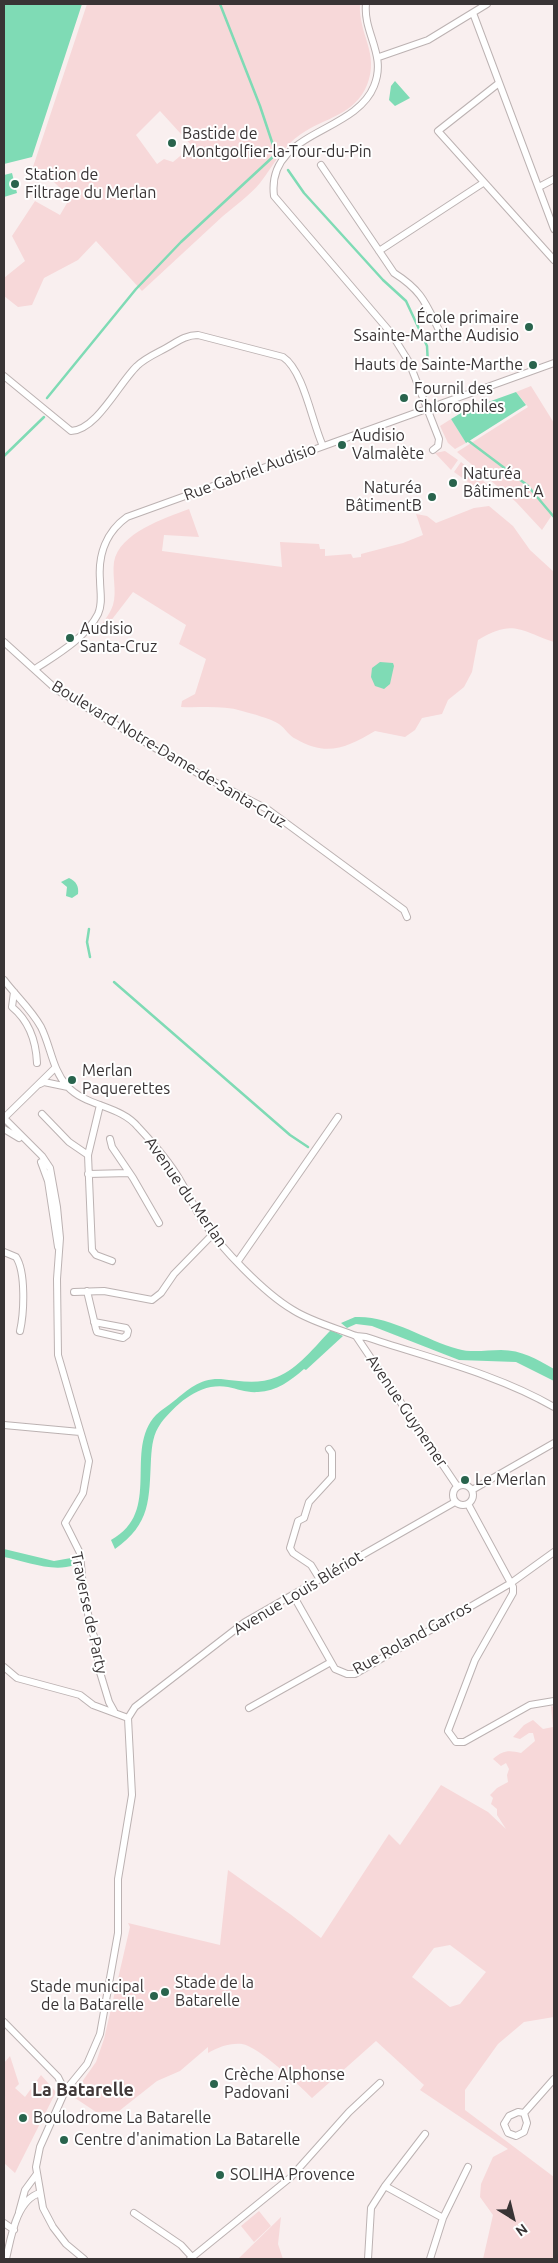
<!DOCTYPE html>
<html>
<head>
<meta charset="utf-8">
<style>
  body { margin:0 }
  #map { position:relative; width:558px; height:2263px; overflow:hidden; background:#f9efef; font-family:Ubuntu,sans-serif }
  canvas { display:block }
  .frame { position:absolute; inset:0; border:5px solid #393435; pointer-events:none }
  .north { position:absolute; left:488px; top:2193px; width:50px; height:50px; -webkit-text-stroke:4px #fff; paint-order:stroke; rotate:144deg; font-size:14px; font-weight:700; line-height:20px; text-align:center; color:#393435 }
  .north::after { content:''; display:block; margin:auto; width:18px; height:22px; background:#393435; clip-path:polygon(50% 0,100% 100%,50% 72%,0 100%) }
</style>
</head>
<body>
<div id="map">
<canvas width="558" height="2263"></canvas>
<div class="frame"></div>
<div class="north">N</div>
</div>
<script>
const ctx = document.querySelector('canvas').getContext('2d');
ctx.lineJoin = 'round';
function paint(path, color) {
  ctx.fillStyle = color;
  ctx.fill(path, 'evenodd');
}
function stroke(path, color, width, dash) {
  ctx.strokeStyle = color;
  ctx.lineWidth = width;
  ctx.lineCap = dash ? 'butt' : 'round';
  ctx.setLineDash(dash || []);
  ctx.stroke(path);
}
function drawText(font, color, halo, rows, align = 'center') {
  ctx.font = font + ' Ubuntu,sans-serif';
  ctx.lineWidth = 4;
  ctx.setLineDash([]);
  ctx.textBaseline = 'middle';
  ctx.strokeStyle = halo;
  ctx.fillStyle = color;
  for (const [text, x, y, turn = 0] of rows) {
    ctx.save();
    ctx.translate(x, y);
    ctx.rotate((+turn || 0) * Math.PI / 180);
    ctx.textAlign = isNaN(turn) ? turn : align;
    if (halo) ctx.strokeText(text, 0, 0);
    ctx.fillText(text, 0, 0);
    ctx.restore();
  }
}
const green = new Path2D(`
  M87 4H360C358 34 380 53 367 85 355 115 324 118 301 134 282 147 274 165 260 183 250 195 235 206 223 216 196 241 169 266 142 291L96 241 78 260 44 278 32 305 18 307 4 296V278L25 261 12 236 35 201 60 215 70 198 50 178 30 176ZM160 111 192 146 173 162 164 159 157 164 136 135Z
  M531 386 554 423V512L542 530 516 502 457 452 528 407 516 392Z
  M451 419 466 443 455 449 448 443 440 426Z
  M445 451 458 460 451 470 435 453Z
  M461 462 488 485 482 492 454 472Z
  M489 506 513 526 530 550 554 572V642C519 630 513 619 478 640L472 672 464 687 448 700 442 714 422 718 415 730 405 737 375 731C346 748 327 757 296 739 289 736 285 728 279 724 269 718 253 714 242 711 222 705 201 708 181 707L182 701 195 694 206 659 179 644 186 625 133 592 100 635 98 632C102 622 110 615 113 605 117 591 112 576 114 562 119 533 165 518 189 509L199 537 164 535 162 551 282 567 280 542 319 544 320 549H325V556L351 554 353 558 361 557V554L403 543 423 535 416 514 427 516 436 523 474 508Z
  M551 1706 554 1707V2017L524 2022 498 2044 465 2090V2110L554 2177V2259H483L493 2215 480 2197 481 2184 493 2157 508 2149 420 2090 424 2085 376 2041 312 2098C300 2086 258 2046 242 2044 229 2043 219 2047 208 2053V2047L180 2071 157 2081 119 2111 96 2112 72 2096 96 2062 104 2039 130 1927 128 1923 220 1945 228 1870 290 1914 321 1938 389 1834 400 1845 441 1785 488 1812 506 1829 497 1815V1809L491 1804 493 1798 490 1795 497 1788 508 1782 507 1775 509 1769 506 1763 501 1766 493 1759C503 1750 509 1750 521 1753L535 1741 533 1733H529L520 1739 513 1737 524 1725 533 1720 543 1729 553 1727ZM450 1945 486 1972 460 2004 450 2007 412 1977 434 1948Z
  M10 2056 19 2084 15 2088 25 2097 41 2075 56 2092 15 2173 4 2163V2063Z
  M259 2211 271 2226 254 2242 241 2226Z
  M281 2217 278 2244 283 2259H238Z`);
const water = new Path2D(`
  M4 4H82L32 157 4 164Z
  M395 81 410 98 395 106 389 100 391 86Z
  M12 173 17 193 4 197V175Z
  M516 392 526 405 466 443 451 419 466 410Z
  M380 662 393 663 394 666 390 684 384 689 375 686 371 677 372 668Z
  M69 878C76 881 79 886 78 894L72 898 66 896 67 887 61 882Z
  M355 1317C390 1315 425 1340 458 1349 471 1353 487 1350 501 1350 522 1350 536 1359 554 1369V1381L516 1362 459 1360 372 1326 356 1324 347 1328 341 1323Z
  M331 1330 343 1336 306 1370 304 1369C290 1381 277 1391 258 1392 247 1393 238 1389 228 1387 200 1382 177 1403 161 1423 153 1434 152 1445 151 1459 149 1499 151 1524 115 1549L111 1540C163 1512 123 1450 156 1415 162 1409 168 1406 174 1401 189 1389 200 1378 221 1379 240 1381 258 1385 277 1377 298 1369 315 1346 331 1330Z
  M4 1549 54 1561 71 1558 74 1565C53 1573 25 1561 4 1557Z`);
const stream = new Path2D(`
  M288 170 304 193 383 280 406 301 427 346 428 365
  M47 398 136 289 181 242 276 154 260 106 220 4
  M466 439 527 485 554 517
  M4 456 44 417
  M89 929 87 942 90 957
  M114 982 290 1135 308 1147`);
const street = new Path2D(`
  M366 4C363 33 387 55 374 86 355 134 266 131 274 196L391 333 409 362 439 439 438 446 433 450
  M473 13 554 229
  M379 57 428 40 487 4
  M499 83 438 131 554 260
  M321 165 394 273C424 292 426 305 442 336
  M539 187 554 179
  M379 251 483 183
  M4 376 71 431C97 430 119 383 137 366 145 358 157 353 166 348 177 342 185 335 198 335L283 357C304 371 312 423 323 446
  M4 642 57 690 199 774 267 809 404 910 407 917
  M35 669C56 655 86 638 98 614 103 603 100 592 100 580 98 555 106 532 127 517L554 363
  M4 980C16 996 31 1009 41 1027 51 1047 52 1069 67 1086 86 1107 120 1105 138 1127 153 1143 169 1161 180 1180 188 1193 194 1207 202 1220 221 1248 264 1293 293 1310 312 1322 336 1328 356 1336L366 1337C429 1358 497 1374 554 1407
  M14 992 12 1007C29 1021 36 1041 37 1063
  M40 1084 44 1082 68 1087
  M100 1105 88 1155 92 1250 96 1255 112 1261
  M42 1114 69 1142 88 1155
  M4 1118 42 1156 50 1168 57 1207 60 1238 57 1279 58 1355 89 1461 83 1493 65 1523 80 1553 83 1588 91 1629 96 1641 99 1669 109 1702 114 1711
  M4 1118 55 1068
  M4 1129 19 1138
  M110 1139 112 1147 133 1178 159 1223
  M41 1162 48 1181 58 1247
  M88 1174 129 1173
  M4 1252 16 1257C26 1272 24 1313 20 1331
  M238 1261 338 1117
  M87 1291 96 1329 97 1332 123 1338 127 1335 128 1331 126 1328 94 1322
  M74 1292 104 1291 152 1300 161 1293 174 1274 213 1234
  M356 1336 457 1486
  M4 1425 80 1432
  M453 1495a10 10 0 1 1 20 0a10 10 0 1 1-20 0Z
  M472 1490 554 1443
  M468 1504 513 1587V1593L475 1660 448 1731 456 1742H464L530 1705 554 1701
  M319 1578 311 1565 293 1553 290 1548 298 1521 304 1518 309 1502 332 1477V1453L329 1449
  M293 1595 335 1669 347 1674H355L511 1583 554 1552
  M4 1667 17 1678 80 1695 93 1705 128 1718
  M249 1708 331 1662
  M4 2022 58 2077 65 2091
  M518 2112 524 2113 527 2123 524 2132 516 2136 508 2133 504 2124 509 2116Z
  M524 2113 554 2079
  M385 2186 443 2218
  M19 2212 25 2190 36 2175
  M134 2213 181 2245 192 2257
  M4 2223 14 2230
  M6 2259C11 2238 16 2200 40 2193
  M84 2259 66 2244 53 2227 43 2208 36 2167 40 2147 65 2091 87 2064 100 2034 118 1933V1879L132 1795 128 1718 135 1707 245 1622 455 1502
  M190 2259 291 2177 349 2112 380 2083
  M368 2259 371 2208 385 2186 425 2134
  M430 2259 443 2218 468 2167`);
const markers = [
  [172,143,5,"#29644d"],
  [15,184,5,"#29644d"],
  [529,327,5,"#29644d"],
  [533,365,5,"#29644d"],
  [404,398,5,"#29644d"],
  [342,445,5,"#29644d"],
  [453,483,5,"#29644d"],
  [432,497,5,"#29644d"],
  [70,638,5,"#29644d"],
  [72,1080,5,"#29644d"],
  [465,1480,5,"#29644d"],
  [165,1992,5,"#29644d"],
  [154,1996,5,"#29644d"],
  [214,2084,5,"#29644d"],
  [23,2118,5,"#29644d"],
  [64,2140,5,"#29644d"],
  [220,2175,5,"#29644d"]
];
const poiNames = [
  ["Bastide de",182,134],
  ["Montgolfier-la-Tour-du-Pin",182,152],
  ["Station de",25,175],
  ["Filtrage du Merlan",25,193],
  ["École primaire",519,318,"right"],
  ["Ssainte-Marthe Audisio",519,336,"right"],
  ["Hauts de Sainte-Marthe",523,365,"right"],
  ["Fournil des",414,389],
  ["Chlorophiles",414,407],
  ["Audisio",352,436],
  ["Valmalète",352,454],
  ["Naturéa",463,474],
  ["Bâtiment A",463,492],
  ["Naturéa",422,488,"right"],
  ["BâtimentB",422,506,"right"],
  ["Audisio",80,629],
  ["Santa-Cruz",80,647],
  ["Merlan",82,1071],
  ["Paquerettes",82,1089],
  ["Le Merlan",475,1480],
  ["Stade de la",175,1983],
  ["Batarelle",175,2001],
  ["Stade municipal",144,1987,"right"],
  ["de la Batarelle",144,2005,"right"],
  ["Crèche Alphonse",224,2075],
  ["Padovani",224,2093],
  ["Boulodrome La Batarelle",33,2118],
  ["Centre d'animation La Batarelle",74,2140],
  ["SOLIHA Provence",230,2175]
];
const streetNames = [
  ["Rue Gabriel Audisio",250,472,-20],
  ["Boulevard Notre-Dame-de-Santa-Cruz",169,754,31],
  ["Avenue du Merlan",186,1192,55],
  ["Avenue Guynemer",407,1411,56],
  ["Avenue Louis Blériot",298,1593,-31],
  ["Traverse de Party",89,1613,78],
  ["Rue Roland Garros",412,1638,-29]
];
const neighbourhoodNames = [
  ["La Batarelle",83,2090]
];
paint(green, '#f7d8d9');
paint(water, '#7fdbb5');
stroke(stream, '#7fdbb5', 2.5);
stroke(street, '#bcb2b2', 8);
stroke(street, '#fff', 6);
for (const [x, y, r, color] of markers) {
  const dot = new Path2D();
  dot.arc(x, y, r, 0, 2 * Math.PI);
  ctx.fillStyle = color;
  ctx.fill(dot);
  stroke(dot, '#fff', 2);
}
drawText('16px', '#393435', '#fff', poiNames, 'left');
drawText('16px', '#393435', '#fff', streetNames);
drawText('bold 18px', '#403838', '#fff', neighbourhoodNames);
</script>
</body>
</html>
